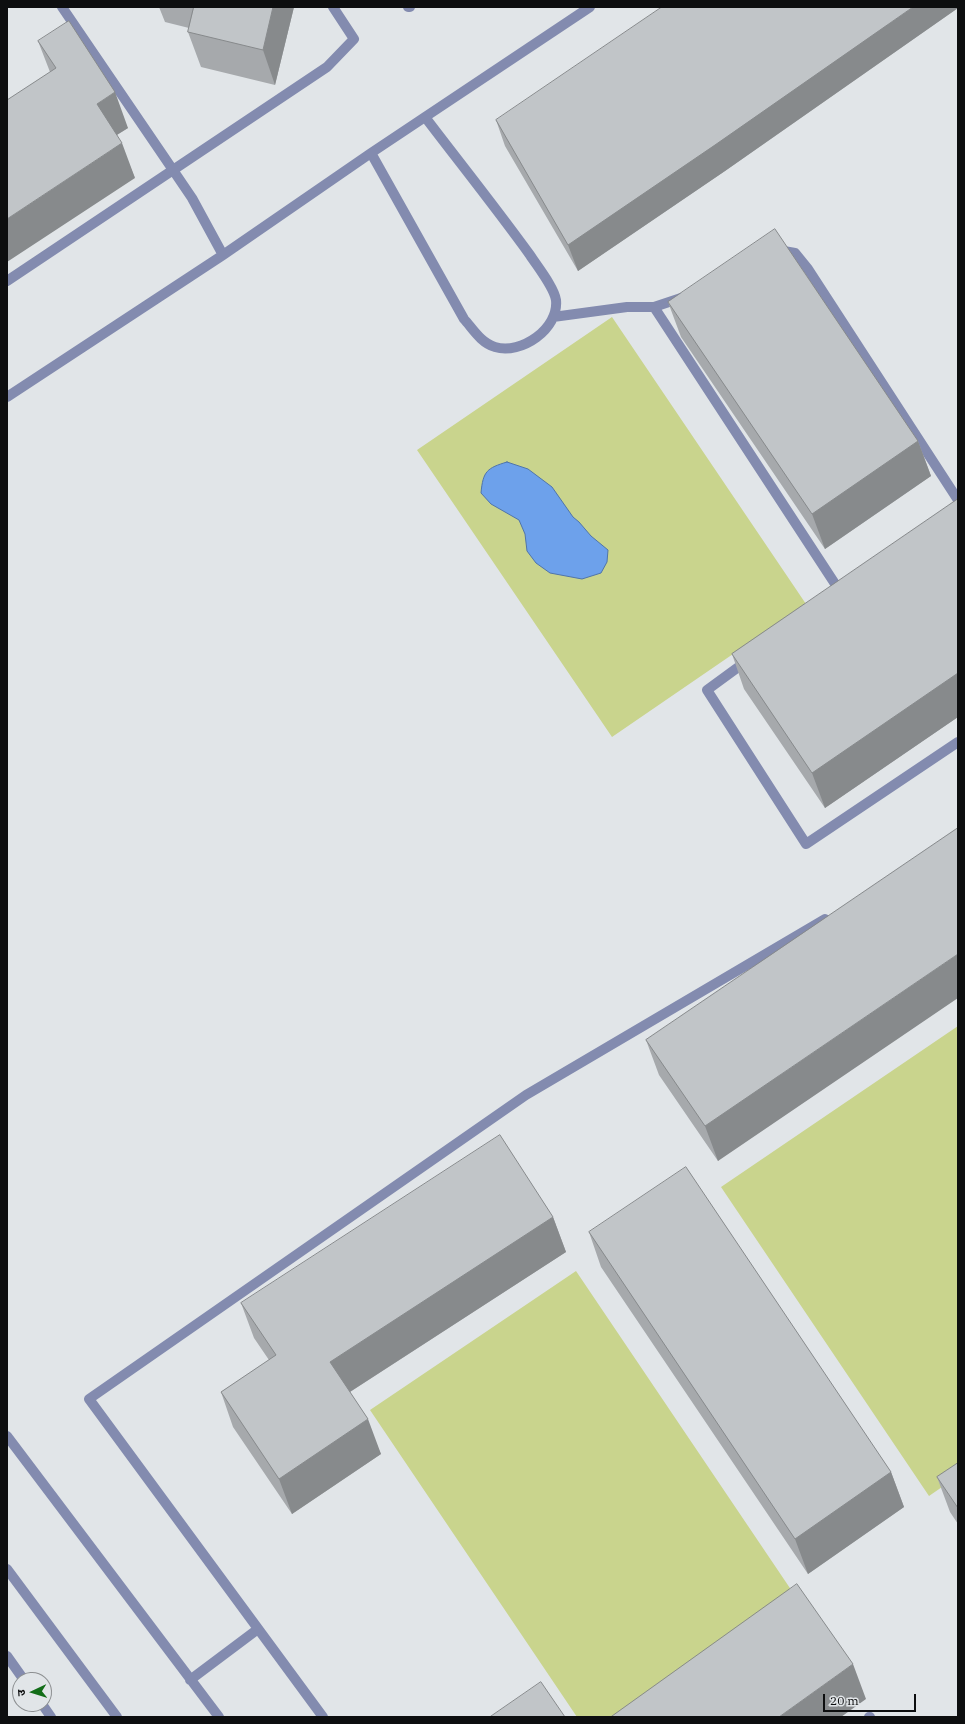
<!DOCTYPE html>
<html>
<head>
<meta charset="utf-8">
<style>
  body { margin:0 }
  #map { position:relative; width:965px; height:1724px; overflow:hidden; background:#e1e5e8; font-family:"IBM Plex Serif","Noto Sans Devanagari",serif }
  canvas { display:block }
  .frame { position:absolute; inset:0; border:8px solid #0d0e0f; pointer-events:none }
  .north { position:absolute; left:12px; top:1672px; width:40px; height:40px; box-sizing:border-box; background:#e1e5e8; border:1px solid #8c8f91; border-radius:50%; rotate:266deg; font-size:11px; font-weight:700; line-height:16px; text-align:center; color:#0d0e0f }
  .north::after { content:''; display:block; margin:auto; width:14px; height:18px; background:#126d18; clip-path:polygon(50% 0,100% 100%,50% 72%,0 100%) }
  .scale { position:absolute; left:823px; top:1694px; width:93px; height:18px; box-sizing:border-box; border:2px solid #0d0e0f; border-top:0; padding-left:5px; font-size:12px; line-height:14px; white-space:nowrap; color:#0d0e0f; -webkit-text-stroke:3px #e1e5e8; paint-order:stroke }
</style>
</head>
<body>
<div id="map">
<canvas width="965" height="1724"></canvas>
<div class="frame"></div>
<div class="north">उ</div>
<div class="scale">20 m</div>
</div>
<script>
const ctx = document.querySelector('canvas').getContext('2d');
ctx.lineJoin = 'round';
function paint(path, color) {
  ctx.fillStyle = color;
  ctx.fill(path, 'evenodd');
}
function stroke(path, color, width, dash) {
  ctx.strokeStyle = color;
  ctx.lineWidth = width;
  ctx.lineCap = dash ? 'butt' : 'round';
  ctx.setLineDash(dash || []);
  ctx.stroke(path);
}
const green = new Path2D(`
  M612 317 806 604 612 737 417 450Z
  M958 1026V1476L929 1496 721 1187Z
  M576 1271 800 1603 633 1717H577L370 1410Z`);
const water = new Path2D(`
  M507 462 528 469 552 487 573 517 579 522 591 536 608 550 607 562 601 573 582 579 550 573 536 563 527 551 525 534 519 520 491 504 481 493C483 471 487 468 507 462Z`);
const minor = new Path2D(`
  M408 7H410
  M371 153 464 319C473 329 481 343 495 347 521 355 559 329 556 300 554 287 537 266 530 255 496 208 460 163 425 117
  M778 250 795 253 808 269 958 500
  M223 255 192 198 173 170 327 67 354 39 333 7
  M7 281 173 170 62 7
  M654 307 841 593
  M553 317 627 307H654L681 298
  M7 397 223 255 371 153 590 7
  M748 660 707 690 806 844 958 742
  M7 1436 219 1717
  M7 1569 117 1717
  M7 1656 24 1680
  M190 1680 258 1629
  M42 1704 51 1717
  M323 1717 89 1399 526 1095 825 919
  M869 1717H870`);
const wall = new Path2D(`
  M159 7H294L275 85 201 67 188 32 189 28 165 22Z
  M958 7V8L725 171 578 271 505 146 496 120Z
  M38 41 128 128 117 135 135 178 50 72Z
  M668 302 918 441 931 476 825 549 681 337Z
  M958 499V717L825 808 744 689 732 654Z
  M958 828 718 1161 659 1075 646 1040Z
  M553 1217 566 1252 350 1392 381 1454 292 1514 233 1427 221 1392 269 1360 254 1338 241 1303Z
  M589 1232 891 1472 904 1507 808 1574 601 1267Z
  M958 1463V1524L950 1512 937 1477Z`);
const shadedWall = new Path2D(`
  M273 7H294L275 85 263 50Z
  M913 7H958V8L725 171 578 271 568 245Z
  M115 92 128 128 110 139 97 104Z
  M122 143 135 178 7 262V219Z
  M918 441 931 476 825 549 812 514Z
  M958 673V717L825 808 812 773Z
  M958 954V998L718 1161 705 1126Z
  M553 1217 566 1252 342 1397 330 1362Z
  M368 1419 381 1454 292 1514 279 1479Z
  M891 1472 904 1507 808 1574 795 1539Z
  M853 1664 866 1699 841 1717H779Z`);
const building = new Path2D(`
  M194 7H273L263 50 188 32Z
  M662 7H913L715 145 568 245 496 120Z
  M69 21 115 92 97 104 122 143 7 219V100L56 68 38 41Z
  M775 229 918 441 812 514 668 302Z
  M958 499V673L812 773 732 654Z
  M958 828V954L705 1126 646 1040Z
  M500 1135 553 1217 330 1362 368 1419 279 1479 221 1392 276 1355 241 1303Z
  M686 1167 891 1472 795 1539 589 1232Z
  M958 1463V1508L937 1477Z
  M797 1584 853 1664 779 1717H611Z
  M541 1682 565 1717H490Z`);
paint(green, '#c9d48d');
paint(water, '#6da1eb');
stroke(water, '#5075a9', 1);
stroke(minor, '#838baf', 10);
paint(wall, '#a6a9ac');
paint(shadedWall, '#878a8c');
paint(building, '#c1c5c8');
stroke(building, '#878a8c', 1);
</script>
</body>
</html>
